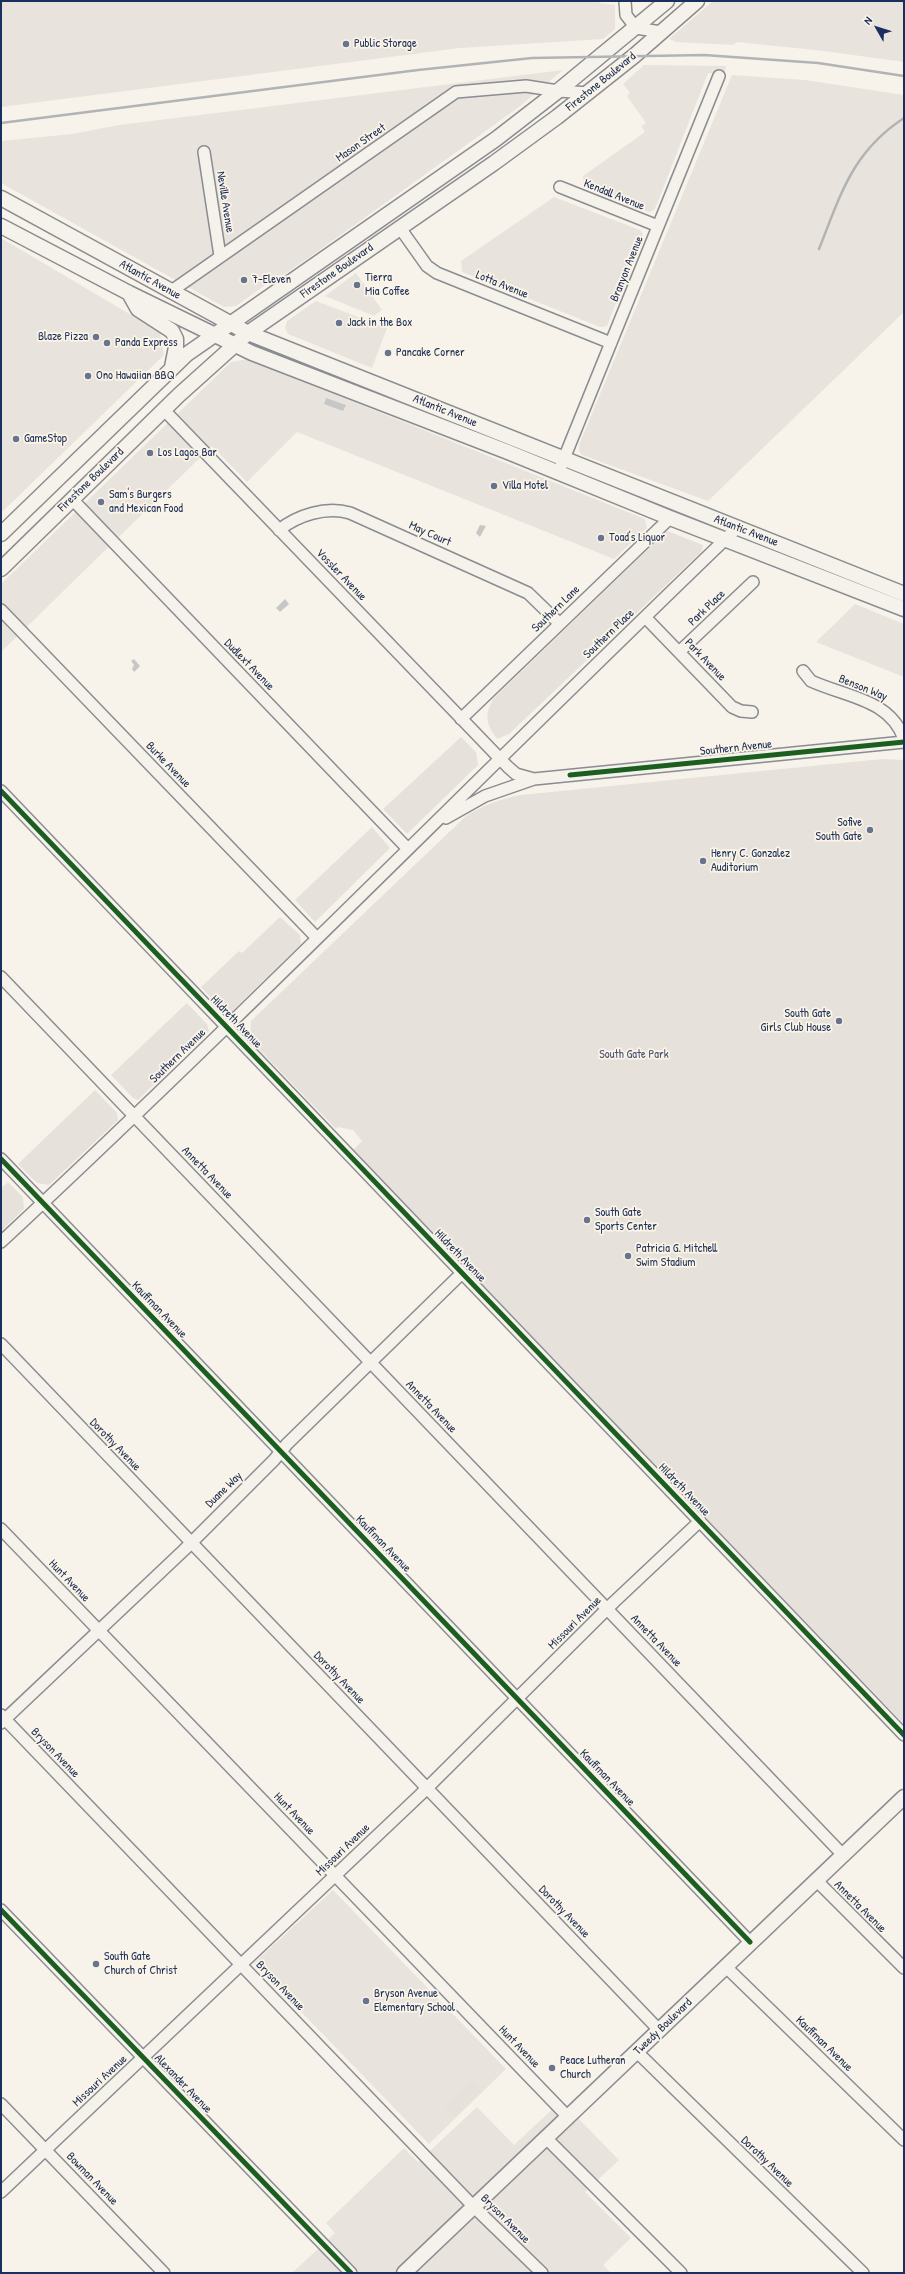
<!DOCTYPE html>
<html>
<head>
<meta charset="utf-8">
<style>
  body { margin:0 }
  #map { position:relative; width:905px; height:2274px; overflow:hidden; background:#f7f3ea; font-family:"Patrick Hand",sans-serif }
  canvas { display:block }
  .frame { position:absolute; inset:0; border:2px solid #1b2f5e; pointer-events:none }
  .north { position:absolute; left:857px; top:8px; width:40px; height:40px; -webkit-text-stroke:3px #fcf5e5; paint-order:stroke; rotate:309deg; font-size:11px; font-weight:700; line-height:16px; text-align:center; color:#1b2f5e }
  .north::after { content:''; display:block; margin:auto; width:14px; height:18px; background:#1b2f5e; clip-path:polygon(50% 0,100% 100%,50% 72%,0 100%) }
</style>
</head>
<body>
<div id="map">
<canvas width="905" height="2274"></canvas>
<div class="frame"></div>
<div class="north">N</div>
</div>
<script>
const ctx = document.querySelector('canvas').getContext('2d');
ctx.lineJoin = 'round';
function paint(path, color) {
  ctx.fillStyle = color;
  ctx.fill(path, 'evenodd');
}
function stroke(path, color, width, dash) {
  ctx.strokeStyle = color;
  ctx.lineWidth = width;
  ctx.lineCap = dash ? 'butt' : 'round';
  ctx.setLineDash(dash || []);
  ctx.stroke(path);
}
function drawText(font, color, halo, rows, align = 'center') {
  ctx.font = font + ' "Patrick Hand",sans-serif';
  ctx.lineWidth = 3.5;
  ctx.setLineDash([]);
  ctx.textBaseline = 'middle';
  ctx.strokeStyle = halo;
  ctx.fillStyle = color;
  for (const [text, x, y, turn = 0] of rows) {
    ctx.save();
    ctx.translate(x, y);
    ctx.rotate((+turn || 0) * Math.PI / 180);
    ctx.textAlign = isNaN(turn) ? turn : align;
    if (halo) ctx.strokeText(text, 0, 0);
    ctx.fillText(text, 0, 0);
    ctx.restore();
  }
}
const built = new Path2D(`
  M1 1H600L599 3 615 5V29L603 39 460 48 1 107Z
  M713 1H904V62L824 51 737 42 733 45 676 42 669 39Z
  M644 65 726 66 725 74 708 73 657 204 654 210 649 212 584 186 583 176 645 132 641 126 646 123 627 96 630 93 623 84Z
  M563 70 519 107 462 148 310 257 276 280 275 278 236 306 224 307 1 183V141L72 134 119 125Z
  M732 75 805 80 904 95V312L708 501 582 455 579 451V445Z
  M554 197 640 230 643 234 607 326 600 327 462 272 461 261Z
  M1 238 160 332 164 355 1 513Z
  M356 273 382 310 374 316 325 296Z
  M316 301 387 328 372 368 288 334 285 328 287 321Z
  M247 359 645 519 647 528 614 559 297 432 247 482 212 446 1 652V584L231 362Z
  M855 604 904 624V677L816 642Z
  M333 1890 506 2069 429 2144 254 1963Z
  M561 2101 619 2160 585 2192 631 2238 603 2265 611 2273H292L335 2233 326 2223 404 2148 418 2162 477 2107 514 2145Z`);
const green = new Path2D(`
  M667 531 703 545 702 551 509 734 497 739C486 723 484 717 493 699Z
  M461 737 476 752 478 765 407 834 383 809Z
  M882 759 904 760V1724L352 1151 362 1141 353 1130 338 1127 336 1129 250 1040 251 1021 466 816C484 805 500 799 521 795Z
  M372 827 390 848 315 922 295 900Z
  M280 917 300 935 301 944 231 1012 223 1010 201 987 239 951 242 953Z
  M187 1003 207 1024 209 1031 138 1100 133 1098 111 1075Z
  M95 1090 117 1113 118 1120 49 1185 37 1183 18 1164Z
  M8 1182 23 1197 24 1209 1 1231V1188Z
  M471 2081 481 2091 464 2108 454 2097Z
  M453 2098 463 2109 455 2117 444 2106Z`);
const water = new Path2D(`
  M326 398 346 405 343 411 324 404Z
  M480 525 486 526 480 537 476 533Z
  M285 599 289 604 280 612 276 608Z
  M134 659 140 666 134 672 132 669 134 665 131 661Z`);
const minor = new Path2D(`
  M625 1 626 15 636 28 661 32
  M204 152 220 256
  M560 187 658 226
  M400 228 427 266 437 273 611 343
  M170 292 456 92 526 86 558 91 589 93
  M164 410 508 767 516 774 534 779
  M561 466 719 76
  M72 499 408 849
  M279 530C298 515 326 506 350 513L528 593 560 624
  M1 610 317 938
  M645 617 732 707 741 711 752 712
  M679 652 753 582
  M803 671 811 681C846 697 890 699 904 739
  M461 719 670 518
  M1 791 904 1735
  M446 818 485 796 534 779 904 742
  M1 977 843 1855
  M1 1159 750 1942
  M1 1242C251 1009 490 765 737 528
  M1 1344 659 2030
  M1 1529 568 2117
  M1 1715 474 2207 542 2273
  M1 1723 184 1550 274 1460 287 1444 462 1273
  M816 1880 904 1968
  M1 1910 351 2273
  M726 1967 904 2140
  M637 2052 863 2273
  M1 2104 164 2273
  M546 2138 681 2273
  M1 2192 420 1795 614 1602 700 1521`);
const major = new Path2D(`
  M1 198 248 333 904 594
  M1 226 129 293 252 353 508 452 670 518 904 609
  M129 293 138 309 172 331 176 339V347L172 367
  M1 534 187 354 496 139 558 91 667 1
  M1 569 179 395 248 333 494 163 557 117 634 56 697 1
  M404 2273 904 1797`);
const rail = new Path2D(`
  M1 123 418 70 532 58 704 55 818 63 904 76
  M819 249C841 194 852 152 904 118`);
const cycleway = new Path2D(`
  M570 775 904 742
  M1 791 904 1735
  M1 1159 750 1942
  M1 1910 351 2273`);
const markers = [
  [346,44,4,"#68748f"],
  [244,280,4,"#68748f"],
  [357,285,4,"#68748f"],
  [339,323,4,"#68748f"],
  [96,337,4,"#68748f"],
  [107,343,4,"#68748f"],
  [388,353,4,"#68748f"],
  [88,376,4,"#68748f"],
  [16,439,4,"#68748f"],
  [150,453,4,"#68748f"],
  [494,486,4,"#68748f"],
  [101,502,4,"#68748f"],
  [601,538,4,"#68748f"],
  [870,830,4,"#68748f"],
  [703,861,4,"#68748f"],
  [839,1021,4,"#68748f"],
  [587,1220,4,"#68748f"],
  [628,1256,4,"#68748f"],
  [96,1964,4,"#68748f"],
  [366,2001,4,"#68748f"],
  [552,2068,4,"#68748f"]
];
const poiNames = [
  ["Public Storage",354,44],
  ["Tierra",365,278],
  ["Mia Coffee",365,292],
  ["7-Eleven",252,280],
  ["Jack in the Box",347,323],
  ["Blaze Pizza",88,337,"right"],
  ["Panda Express",115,343],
  ["Pancake Corner",396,353],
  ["Ono Hawaiian BBQ",96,376],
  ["GameStop",24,439],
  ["Los Lagos Bar",158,453],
  ["Villa Motel",502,486],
  ["Sam's Burgers",109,495],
  ["and Mexican Food",109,509],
  ["Toad's Liquor",609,538],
  ["Sofive",862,823,"right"],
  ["South Gate",862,837,"right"],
  ["Henry C. Gonzalez",711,854],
  ["Auditorium",711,868],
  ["South Gate",831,1014,"right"],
  ["Girls Club House",831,1028,"right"],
  ["South Gate",595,1213],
  ["Sports Center",595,1227],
  ["Patricia G. Mitchell",636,1249],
  ["Swim Stadium",636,1263],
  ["South Gate",104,1957],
  ["Church of Christ",104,1971],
  ["Bryson Avenue",374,1994],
  ["Elementary School",374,2008],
  ["Peace Lutheran",560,2061],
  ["Church",560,2075]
];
const streetNames = [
  ["Firestone Boulevard",601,82,-39],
  ["Mason Street",361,143,-35],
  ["Kendall Avenue",614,195,22],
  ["Neville Avenue",225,202,81],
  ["Branyon Avenue",627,269,-68],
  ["Firestone Boulevard",337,271,-35],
  ["Atlantic Avenue",150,280,29],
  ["Lotta Avenue",502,285,22],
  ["Atlantic Avenue",445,411,22],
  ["Firestone Boulevard",91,480,-44],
  ["Atlantic Avenue",746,531,21],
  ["May Court",430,534,24],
  ["Vossler Avenue",341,575,46],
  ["Park Place",707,608,-44],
  ["Southern Lane",556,609,-44],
  ["Southern Place",609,634,-44],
  ["Park Avenue",705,660,46],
  ["Dudlext Avenue",249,665,46],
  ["Benson Way",863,688,22],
  ["Southern Avenue",736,748,-6],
  ["Burke Avenue",168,765,46],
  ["Hildreth Avenue",236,1022,46],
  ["Southern Avenue",178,1056,-44],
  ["Annetta Avenue",207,1173,46],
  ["Hildreth Avenue",460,1256,46],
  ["Kauffman Avenue",159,1310,46],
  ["Annetta Avenue",431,1407,46],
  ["Dorothy Avenue",115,1445,46],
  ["Duane Way",224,1490,-44],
  ["Hildreth Avenue",684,1490,46],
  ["Kauffman Avenue",383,1544,46],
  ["Hunt Avenue",69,1581,46],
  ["Missouri Avenue",575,1623,-45],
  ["Annetta Avenue",656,1641,46],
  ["Dorothy Avenue",339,1678,46],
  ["Bryson Avenue",55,1753,46],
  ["Kauffman Avenue",607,1778,46],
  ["Hunt Avenue",294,1814,46],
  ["Missouri Avenue",343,1850,-44],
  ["Annetta Avenue",860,1907,45],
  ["Dorothy Avenue",564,1912,46],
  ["Bryson Avenue",280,1986,46],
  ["Tweedy Boulevard",663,2027,-44],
  ["Kauffman Avenue",824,2044,44],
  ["Hunt Avenue",519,2047,46],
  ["Missouri Avenue",100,2081,-43],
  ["Alexander Avenue",183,2084,46],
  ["Dorothy Avenue",767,2162,44],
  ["Bowman Avenue",92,2179,46],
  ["Bryson Avenue",505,2219,45]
];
const parkNames = [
  ["South Gate Park",634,1055]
];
paint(built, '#e8e4dd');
paint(green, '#e6e2db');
paint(water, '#c7c7c7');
stroke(minor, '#8a8c91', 14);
stroke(major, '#8a8c91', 17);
stroke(minor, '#f5f2ec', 11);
stroke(major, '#f5f2ec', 14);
stroke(rail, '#b2b3b4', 2.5);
stroke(cycleway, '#1b5e20', 5);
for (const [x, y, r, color] of markers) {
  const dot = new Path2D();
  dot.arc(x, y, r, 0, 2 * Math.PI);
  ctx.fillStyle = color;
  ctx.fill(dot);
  stroke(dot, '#fcf5e5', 1.5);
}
drawText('12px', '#1b2f5e', '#fcf5e5', poiNames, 'left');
drawText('12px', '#1b2f5e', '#fcf5e5', streetNames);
drawText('12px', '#425176', '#fcf5e5', parkNames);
</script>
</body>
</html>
